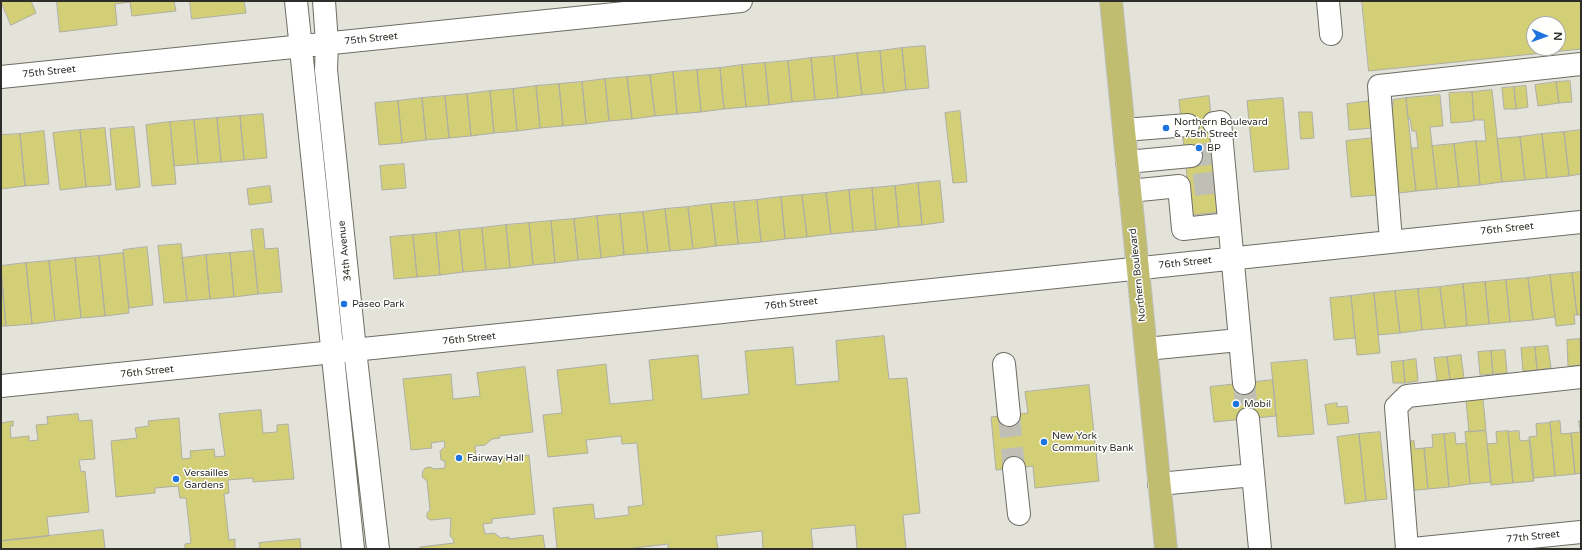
<!DOCTYPE html>
<html>
<head>
<meta charset="utf-8">
<style>
  body { margin:0 }
  #map { position:relative; width:1582px; height:550px; overflow:hidden; background:#e3e3d9; font-family:"Varela Round",sans-serif }
  canvas { display:block }
  .frame { position:absolute; inset:0; border:2px solid #2d2d2a; pointer-events:none }
  .north { position:absolute; left:1526px; top:16px; width:40px; height:40px; box-sizing:border-box; background:#fffffe; border:1px solid #ababa9; border-radius:50%; rotate:92deg; font-size:11px; font-weight:700; line-height:16px; text-align:center; color:#2d2d2a }
  .north::after { content:''; display:block; margin:auto; width:14px; height:18px; background:#1d74de; clip-path:polygon(50% 0,100% 100%,50% 72%,0 100%) }
</style>
</head>
<body>
<div id="map">
<canvas width="1582" height="550"></canvas>
<div class="frame"></div>
<div class="north">N</div>
</div>
<script>
const ctx = document.querySelector('canvas').getContext('2d');
ctx.lineJoin = 'round';
function paint(path, color) {
  ctx.fillStyle = color;
  ctx.fill(path, 'evenodd');
}
function stroke(path, color, width, dash) {
  ctx.strokeStyle = color;
  ctx.lineWidth = width;
  ctx.lineCap = dash ? 'butt' : 'round';
  ctx.setLineDash(dash || []);
  ctx.stroke(path);
}
function drawText(font, color, halo, rows, align = 'center') {
  ctx.font = font + ' "Varela Round",sans-serif';
  ctx.lineWidth = 3;
  ctx.setLineDash([]);
  ctx.textBaseline = 'middle';
  ctx.strokeStyle = halo;
  ctx.fillStyle = color;
  for (const [text, x, y, turn = 0] of rows) {
    ctx.save();
    ctx.translate(x, y);
    ctx.rotate((+turn || 0) * Math.PI / 180);
    ctx.textAlign = isNaN(turn) ? turn : align;
    if (halo) ctx.strokeText(text, 0, 0);
    ctx.fillText(text, 0, 0);
    ctx.restore();
  }
}
const building = new Path2D(`
  M1 1H31L36 13 11 25Z
  M57 1H174L176 11 132 16 130 2 115 4 117 25 60 32Z
  M190 1H244L246 13 192 19Z
  M1362 1H1581V49L1369 71ZM1534 24H1558V48H1534Z
  M925 46 929 88 906 90 902 48Z
  M902 48 906 90 884 93 880 51Z
  M880 51 884 93 862 95 857 53Z
  M857 53 862 95 838 98 834 56Z
  M834 56 838 98 815 100 811 58Z
  M811 58 815 100 792 102 788 61Z
  M788 61 792 102 769 105 765 63Z
  M765 63 769 105 746 107 742 65Z
  M742 65 746 107 724 109 720 68Z
  M720 68 724 109 701 112 697 70Z
  M697 70 701 112 677 114 673 72Z
  M673 72 677 114 655 116 650 75Z
  M650 75 655 116 632 119 627 77Z
  M627 77 632 119 609 121 605 79Z
  M605 79 609 121 586 124 582 82Z
  M1570 81 1572 102 1559 103 1556 82Z
  M582 82 586 124 563 126 559 84Z
  M1556 82 1559 103 1538 106 1535 85Z
  M559 84 563 126 540 128 536 86Z
  M536 86 540 128 517 131 513 89Z
  M1526 86 1528 107 1516 109 1514 87Z
  M1514 87 1516 109H1504L1502 88Z
  M513 89 517 131 494 133 490 91Z
  M1492 90 1502 182 1480 185 1476 141H1486L1484 120H1474L1472 92Z
  M490 91 494 133 471 136 467 94Z
  M1472 92 1474 121 1451 123 1449 93Z
  M467 94 471 136 449 138 445 96Z
  M1440 95 1443 126 1430 127 1437 189 1416 191 1411 148H1418L1416 131H1412L1410 118 1408 119 1406 98Z
  M445 96 449 138 426 140 422 98Z
  M1209 96 1221 212 1191 215 1179 100Z
  M422 98 426 140 402 143 398 101Z
  M1283 98 1289 169 1254 172 1247 101Z
  M1406 98 1416 191 1391 194 1382 108 1393 107V100Z
  M398 101 402 143 379 145 375 103Z
  M1371 101 1373 128 1349 130 1347 104Z
  M960 111 967 182 953 183 945 113Z
  M1299 112H1312L1314 138 1301 139Z
  M263 114 267 158 244 160 240 116Z
  M240 116 244 160 221 162 217 118Z
  M217 118 221 162 198 164 194 120Z
  M194 120 198 164 174 166 170 122Z
  M170 122 176 184 152 186 146 125Z
  M134 127 140 187 116 190 110 129Z
  M105 128 111 185 86 187 80 130Z
  M80 130 86 187 60 190 53 133Z
  M1581 130V174L1569 176 1564 132Z
  M44 131 49 184 25 186 20 134Z
  M1564 132 1569 176 1547 178 1542 134Z
  M20 134 25 186 1 189V135Z
  M1542 134 1547 178 1525 180 1520 137Z
  M1520 137 1525 180 1502 182 1497 139Z
  M1374 138 1379 195 1351 197 1346 141Z
  M1476 141 1480 185 1459 187 1454 144Z
  M1454 144 1459 187 1437 189 1432 146Z
  M404 164 406 188 382 190 380 166Z
  M940 181 944 222 922 225 918 183Z
  M918 183 922 225 899 227 895 186Z
  M270 186 272 202 249 205 247 189Z
  M895 186 899 227 876 230 872 188Z
  M872 188 876 230 853 232 849 190Z
  M849 190 853 232 831 234 826 193Z
  M826 193 831 234 807 237 802 195Z
  M802 195 807 237 785 239 781 197Z
  M781 197 785 239 761 242 757 200Z
  M757 200 761 242 738 244 734 202Z
  M734 202 738 244 716 246 711 204Z
  M711 204 716 246 693 249 688 207Z
  M688 207 693 249 670 251 665 209Z
  M665 209 670 251 648 253 643 212Z
  M643 212 648 253 624 255 620 214Z
  M620 214 624 255 601 258 597 216Z
  M597 216 601 258 578 260 574 219Z
  M574 219 578 260 555 263 551 221Z
  M551 221 555 263 533 265 529 223Z
  M529 223 533 265 510 268 506 225Z
  M506 225 510 268 486 270 482 228Z
  M482 228 486 270 463 272 459 230Z
  M263 229 265 249 278 248 282 292 258 294 251 230Z
  M459 230 463 272 440 275 436 233Z
  M436 233 440 275 417 277 413 235Z
  M413 235 417 277 394 279 390 237Z
  M181 244 187 301 164 303 158 246Z
  M147 247 153 305 129 308 123 250Z
  M254 251 258 294 234 297 230 253Z
  M123 253 129 313 105 316 99 256Z
  M230 253 234 297 210 299 206 255Z
  M206 255 210 299 187 301 182 258Z
  M99 256 105 316 81 318 75 258Z
  M75 258 81 318 55 321 49 261Z
  M49 261 55 321 32 324 26 263Z
  M26 263 32 324 6 326 1 266Z
  M1581 272V315H1577L1572 273Z
  M1572 273 1577 315H1574L1575 324 1556 326 1550 275Z
  M1 275 6 326H1Z
  M1550 275 1555 317 1533 320 1528 278Z
  M1528 278 1533 320 1510 322 1506 280Z
  M1506 280 1510 322 1489 324 1485 282Z
  M1485 282 1489 324 1467 326 1463 284Z
  M1463 284 1467 326 1445 328 1440 287Z
  M1440 287 1445 328 1422 330 1418 289Z
  M1418 289 1422 330 1400 333 1395 291Z
  M1395 291 1400 333 1378 335 1374 293Z
  M1374 293 1380 353 1357 355 1351 296Z
  M1351 296 1355 338 1334 340 1330 298Z
  M884 336 889 379 907 378 920 513 903 515 906 549H857L855 525 811 529 813 549H763L762 531 716 536 718 549H668V544L626 549H557L553 508 593 504 595 519 629 515 628 507 643 505 637 443 622 444 621 436 586 440 588 453 548 457 543 415 562 413 557 370 606 364 610 404 653 400 649 360 698 355 702 399 749 394 745 351 793 347 796 385 839 381 836 341Z
  M1580 339 1581 365 1568 366 1567 340Z
  M1548 346 1551 368 1537 370 1535 347Z
  M1535 347 1537 370 1523 371 1521 348Z
  M1505 350 1507 373 1493 374 1491 351Z
  M1491 351 1493 374 1480 375 1478 352Z
  M1461 355 1464 378 1450 380 1447 357Z
  M1447 357 1450 380 1437 381 1434 358Z
  M1416 359 1418 381 1405 383 1403 361Z
  M1307 360 1314 434 1278 437 1271 363Z
  M1403 361 1405 383H1393L1391 362Z
  M525 367 533 432 499 436 500 438 492 439 485 445 475 446 476 458 486 457V460L529 455 535 514 492 519V523L483 524 485 534 494 533 501 538 509 537V539L543 535 545 549H420V547L454 543 453 539 450 536 451 518 431 520 427 518V513L430 510 427 481 422 477 423 471 425 468 430 467 434 469 445 468V461L441 460 440 451 445 447 444 441 431 443 432 448 411 450 403 379 451 374 453 399 480 396 477 373Z
  M1273 380 1276 416 1214 422 1210 387Z
  M1089 385 1099 481 1035 488 1033 466 996 470 991 417 1028 413 1025 392Z
  M1483 399 1486 430 1469 432 1466 400Z
  M1337 403V407L1347 406 1349 423 1328 425 1325 405Z
  M261 410 263 433 277 432V425L288 424 294 479 253 482V478L228 480 229 493 224 494 229 540 235 539V549H185V544L191 543 186 498H180L178 486 155 488V493L116 497 111 441 137 438 135 428 149 426 148 421 179 418 182 459 191 458 190 451 214 449 215 457 225 456 219 414Z
  M78 414 79 421 92 420 95 459 79 460 81 472 85 471 89 512 47 517 49 536 1 541V423L13 421V426H10L11 438 29 436V441L38 440 36 425 48 424 47 417Z
  M1560 421 1561 434 1571 433 1575 474 1555 476 1550 422Z
  M1579 421H1581V473L1575 474 1571 433 1580 432Z
  M1550 423 1555 476 1533 478 1529 437 1537 436 1536 424Z
  M1486 431 1491 482 1470 484 1465 432Z
  M1508 431 1513 483 1491 485 1487 444 1497 443 1496 432Z
  M1519 431 1520 441 1530 440 1534 481 1513 483 1508 432Z
  M1380 432 1387 499 1366 501 1359 434Z
  M1455 433 1456 444 1466 443 1470 484 1449 487 1444 434Z
  M1359 434 1366 501 1345 504 1337 437Z
  M1444 434 1449 487 1428 489 1424 448 1433 447 1432 435Z
  M1414 441 1415 449 1424 448 1428 489 1406 491 1401 442Z
  M103 530 105 549H1V541Z
  M300 539 301 549H252L260 548 259 543Z`);
const minorTunnel = new Path2D(`
  M1191 156 1217 153
  M1194 185 1219 182
  M1244 383 1248 419
  M1009 415 1014 468`);
const minor = new Path2D(`
  M296 1 353 549
  M324 1 327 43 326 70 355 350 378 549
  M1328 1 1331 34
  M1 77 741 1
  M1214 123 1220 122 1244 383
  M1124 130 1188 125
  M1127 162 1191 156
  M1130 191 1179 186 1183 229 1228 224
  M1391 241 1379 86 1581 64
  M1146 349 1239 340
  M1004 364 1009 415
  M1 386C528 334 1054 276 1581 222
  M1248 419 1260 549
  M1014 468 1019 514
  M1159 484 1253 475
  M1407 549 1396 407 1407 396 1581 377
  M1413 549 1581 532`);
const major = new Path2D(`
  M1111 1 1166 549`);
const markers = [
  [1166,128,4,"#1d74de"],
  [1199,148,4,"#1d74de"],
  [344,304,4,"#1d74de"],
  [1236,404,4,"#1d74de"],
  [1044,442,4,"#1d74de"],
  [459,458,4,"#1d74de"],
  [176,479,4,"#1d74de"]
];
const streetNames = [
  ["75th Street",371,39,-6],
  ["75th Street",49,72,-6],
  ["76th Street",1507,229,-6],
  ["34th Avenue",345,251,-96],
  ["76th Street",1185,263,-6],
  ["Northern Boulevard",1138,275,-96],
  ["76th Street",791,304,-6],
  ["76th Street",469,339,-6],
  ["76th Street",147,372,-6],
  ["77th Street",1533,537,-6]
];
const poiNames = [
  ["Northern Boulevard",1174,122],
  ["& 75th Street",1174,134],
  ["BP",1207,148],
  ["Paseo Park",352,304],
  ["Mobil",1244,404],
  ["New York",1052,436],
  ["Community Bank",1052,448],
  ["Fairway Hall",467,458],
  ["Versailles",184,473],
  ["Gardens",184,485]
];
paint(building, '#d2cf77');
stroke(building, '#aeaea4', 1);
stroke(minorTunnel, '#bfbfb6', 22, [22, 11]);
stroke(minor, '#6d6d64', 24);
stroke(major, '#c0c0bf', 24);
stroke(minor, '#fff', 22);
stroke(major, '#c0bc70', 22);
for (const [x, y, r, color] of markers) {
  const dot = new Path2D();
  dot.arc(x, y, r, 0, 2 * Math.PI);
  ctx.fillStyle = color;
  ctx.fill(dot);
  stroke(dot, '#fffffe', 1.5);
}
drawText('10px', '#2d2d2a', '#fffffe', streetNames);
drawText('10px', '#2d2d2a', '#fffffe', poiNames, 'left');
</script>
</body>
</html>
